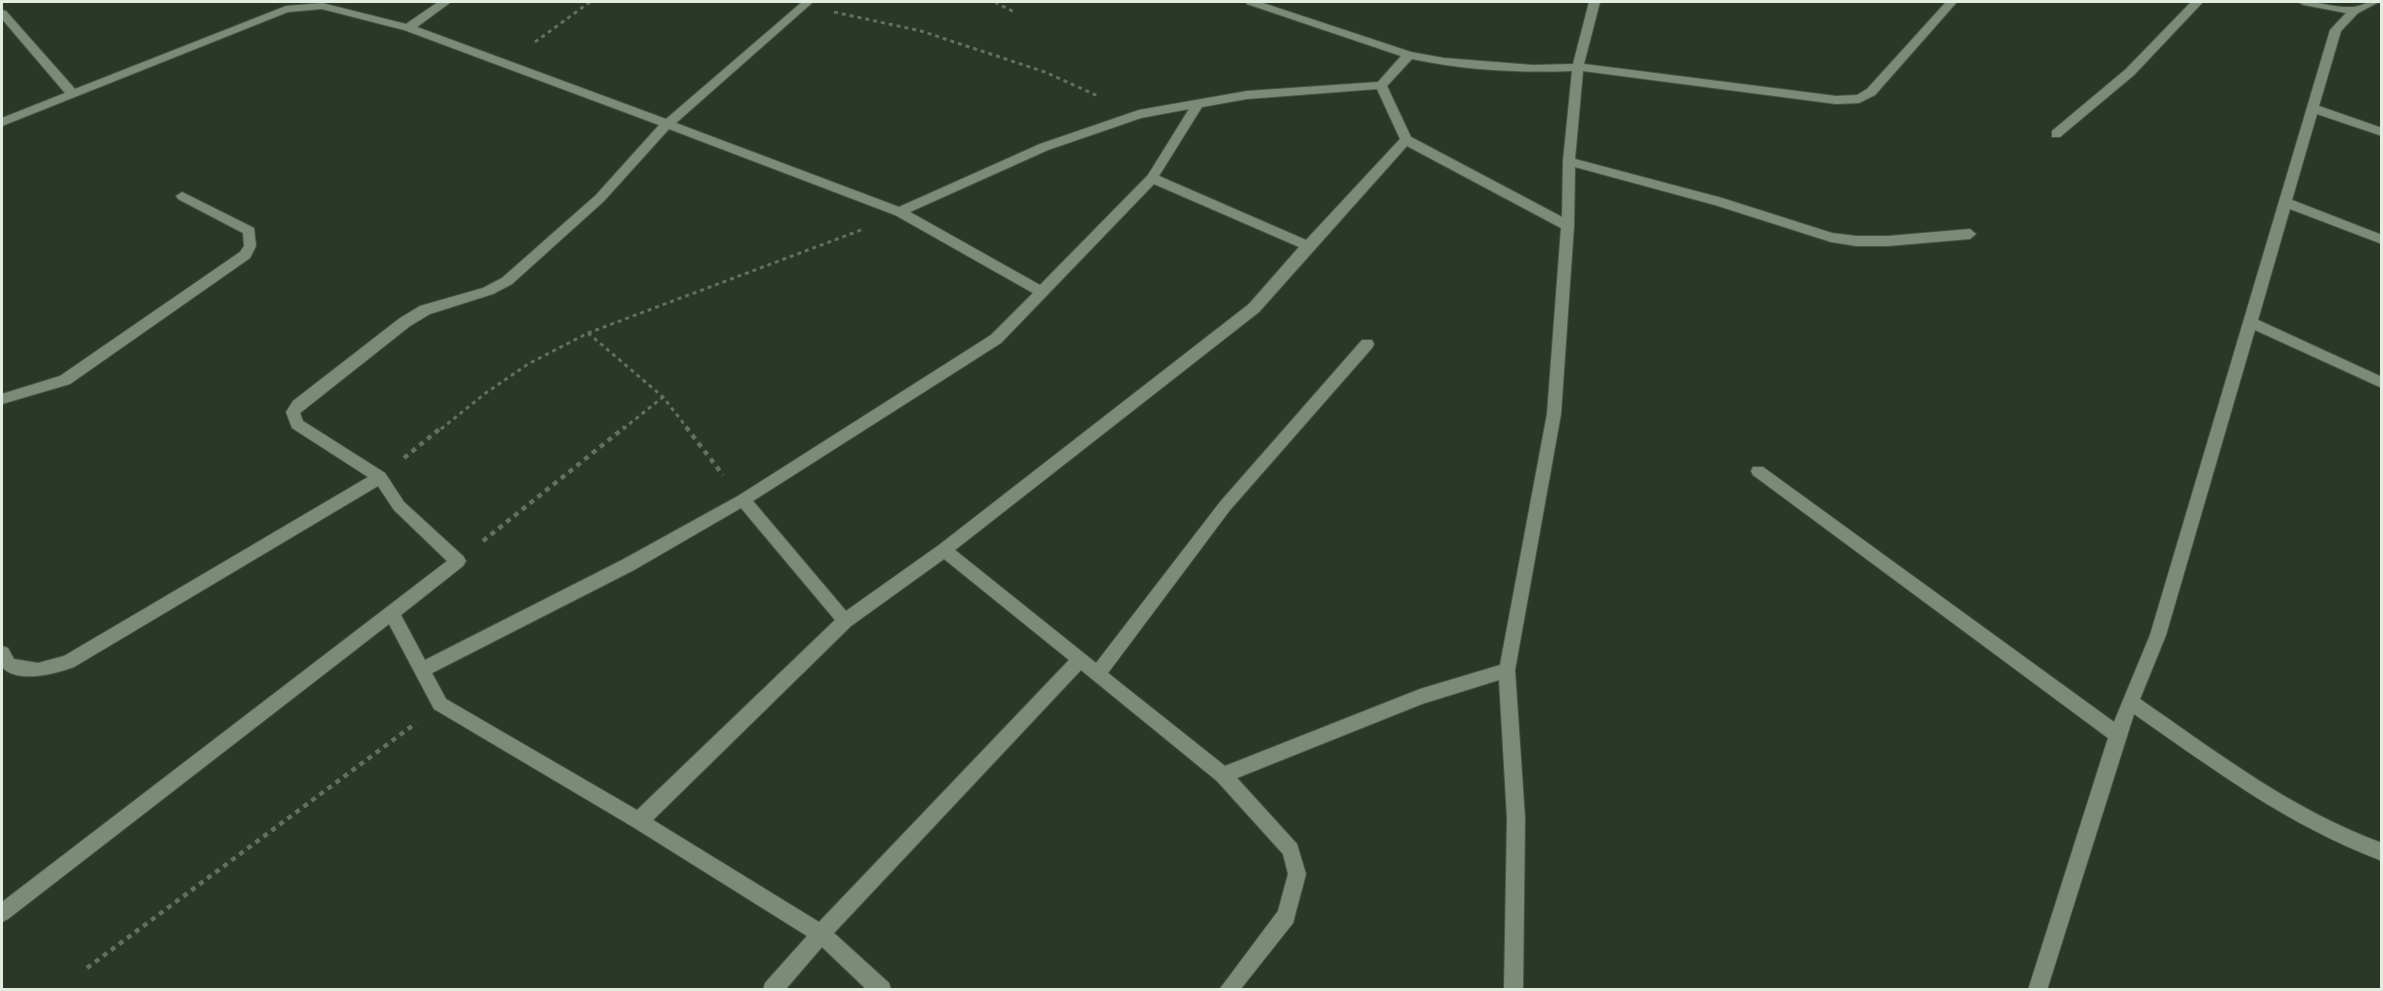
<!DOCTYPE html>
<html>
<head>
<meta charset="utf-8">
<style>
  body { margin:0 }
  #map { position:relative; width:2383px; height:991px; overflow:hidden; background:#2b3828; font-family:Karla,sans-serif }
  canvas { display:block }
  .frame { position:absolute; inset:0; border:3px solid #e3ece1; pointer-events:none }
</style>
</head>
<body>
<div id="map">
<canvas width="2383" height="991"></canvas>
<div class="frame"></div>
</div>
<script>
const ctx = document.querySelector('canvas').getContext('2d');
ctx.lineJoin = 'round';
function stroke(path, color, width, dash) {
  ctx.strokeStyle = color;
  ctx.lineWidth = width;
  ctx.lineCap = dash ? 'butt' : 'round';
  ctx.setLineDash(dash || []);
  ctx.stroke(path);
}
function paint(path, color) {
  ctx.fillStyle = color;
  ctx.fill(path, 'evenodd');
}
const pathFar1 = new Path2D(`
  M995 2 1016 13
  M834 12 921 31 1045 72 1098 96
  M535 42 590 2
  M588 333 663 397 688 429
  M441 429 487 392 528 364 588 333 861 230
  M623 429 663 397`);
const path = new Path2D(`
  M686 427 723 475
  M404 458 442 427
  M483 541 625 427
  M87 968 416 723`);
const street = new Path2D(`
  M438 2H451L417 27 666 119 802 2H813L676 123 899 207 1040 144 1139 110 1247 91 1378 82 1401 56 1247 4 1246 2H1260L1411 52 1444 58 1533 65 1573 64 1589 2H1600L1584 64 1836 96 1857 95 1867 89 1946 2H1957L1875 95 1859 103 1836 104 1583 71 1575 159 1722 198 1832 233 1856 236H1888L1970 229 1976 234 1970 239 1888 246H1856L1831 242 1715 205 1575 167 1574 226 1561 414 1515 670 1525 818 1523 990H1504L1507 818 1499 680 1422 704 1237 778 1297 844 1306 874 1293 923 1240 990H1219L1278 911 1288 874 1283 854 1217 781 1081 670 834 933 889 983 891 990H867L822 947 785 990H763L765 983 807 936 633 827 434 709 389 624 8 919 2 922V902L447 561 394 510 378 486 74 667C55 674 17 684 2 667V646L8 648 14 659 38 663 64 656 368 477 292 428 286 412 293 401 400 318 420 306 483 288 502 278 596 195 659 125 404 30 322 9 288 12 2 126V118L65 93 2 19V10L6 11 75 89 286 6 322 3 406 24ZM1412 59C1464 70 1518 73 1572 71L1563 161 1562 217 1411 137 1387 86ZM1377 89 1400 139 1306 240 1159 176 1202 107 1247 99ZM1189 109 1148 175 1040 285 910 212 1048 150 1141 118ZM669 129 895 215 1033 293 991 335 738 496 622 560 425 660 401 615 463 566 466 561 463 556 404 502 385 473 303 421 300 413 410 326 430 314 493 294 512 284 604 201ZM1407 146 1561 228 1547 414 1500 665 1420 689 1225 766 1108 673 1230 510 1372 348 1374 344 1372 340H1362L1220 502 1096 663 955 550 1259 312ZM1154 184 1299 247 1249 304 939 545 846 611 753 501 1001 343ZM741 508 835 620 637 810 446 699 432 673 634 570ZM944 559 1069 660 819 922 653 820 851 626Z
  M2191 2H2203L2134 75 2060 137H2052V131L2126 69Z
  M2298 2C2316 0 2333 8 2351 7 2361 7 2365 1 2379 2L2358 13 2341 31 2319 106 2382 128V136L2317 114 2292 200 2382 235V244L2290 209 2258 320 2382 377V388L2255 330 2166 635 2140 699C2218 753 2292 810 2382 843V861C2287 825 2216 771 2134 714L2047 990H2028L2108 738 1753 475 1751 471 1753 467H1763L2114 722 2150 635 2330 30 2346 13 2304 5Z
  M182 192 254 228 256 246 250 258 70 384 2 404V394L60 376 240 252 244 246 243 233 178 199 176 196Z`);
stroke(street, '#495446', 2);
stroke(pathFar1, '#636f60', 3, [4, 4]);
stroke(path, '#636f60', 4.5, [5, 5]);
paint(street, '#7c8b78');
</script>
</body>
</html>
